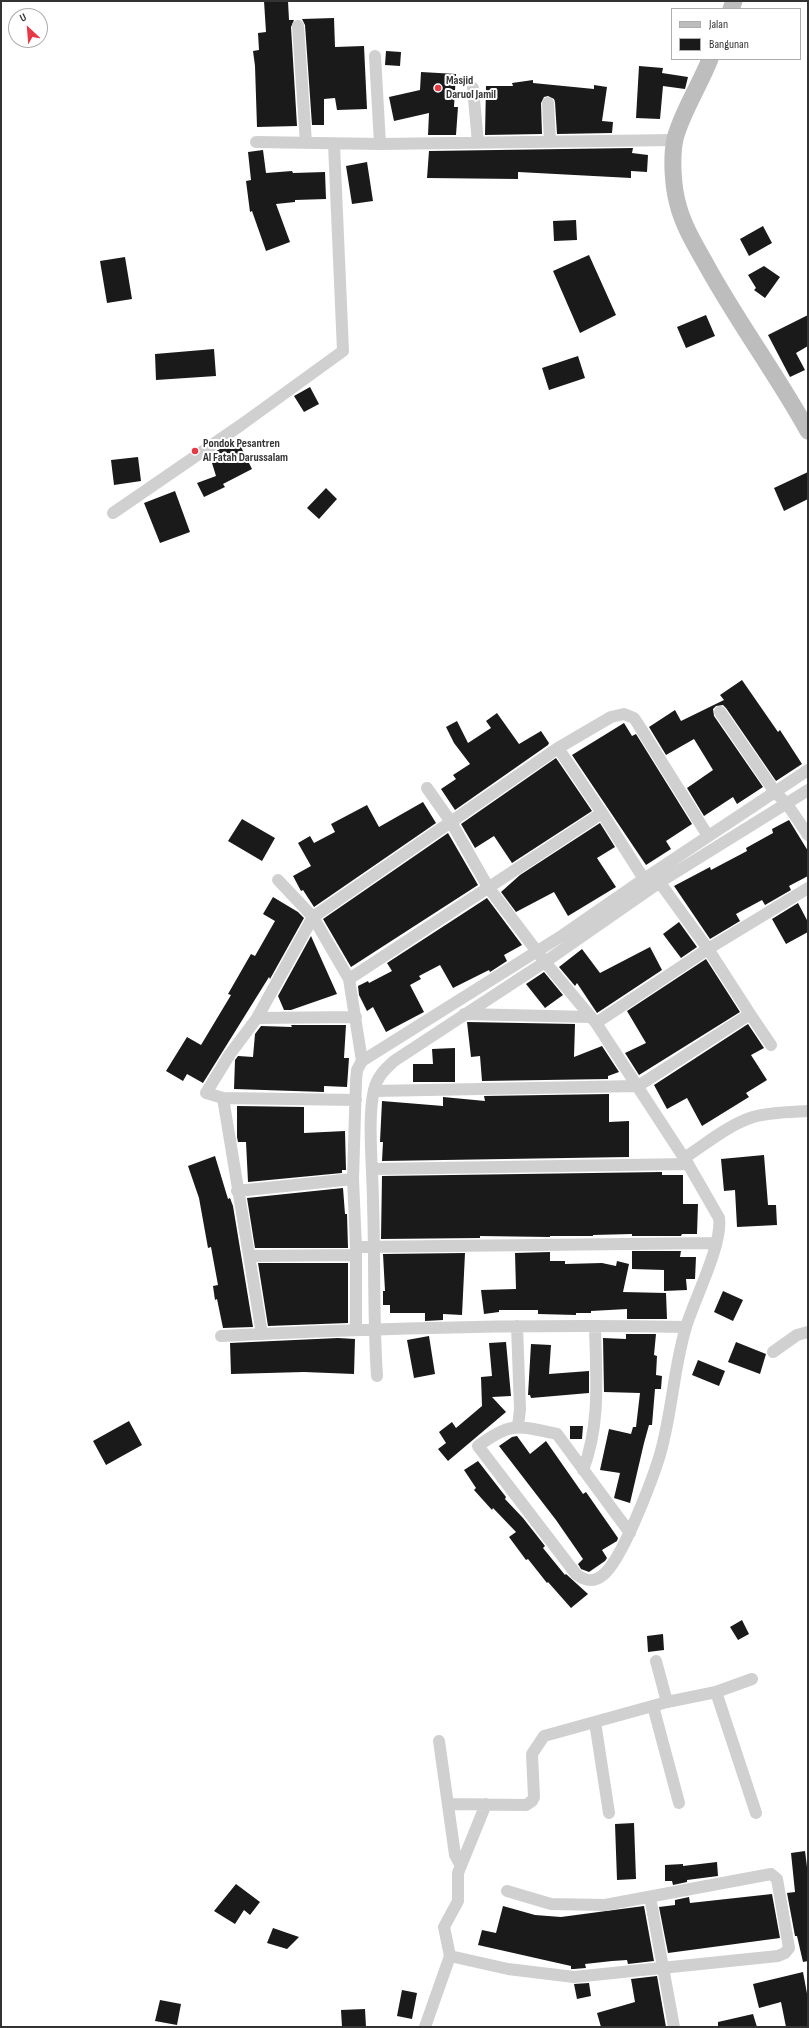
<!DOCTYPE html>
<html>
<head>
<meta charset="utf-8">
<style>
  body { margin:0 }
  #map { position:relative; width:809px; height:2028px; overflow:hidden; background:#fff; font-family:"Sofia Sans Condensed",sans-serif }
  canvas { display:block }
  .frame { position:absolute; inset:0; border:2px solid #333; pointer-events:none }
  .legend { position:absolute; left:671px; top:8px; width:130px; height:52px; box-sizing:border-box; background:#fff; border:1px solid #adadad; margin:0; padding:5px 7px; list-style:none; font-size:12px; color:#333 }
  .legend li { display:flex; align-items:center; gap:8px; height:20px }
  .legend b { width:20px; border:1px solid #adadad }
  .north { position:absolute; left:8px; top:8px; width:40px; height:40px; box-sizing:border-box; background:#fff; border:1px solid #adadad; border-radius:50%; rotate:334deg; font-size:11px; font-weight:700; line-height:16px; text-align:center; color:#333 }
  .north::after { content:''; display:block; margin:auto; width:14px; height:18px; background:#e63946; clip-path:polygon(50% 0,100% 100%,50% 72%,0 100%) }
</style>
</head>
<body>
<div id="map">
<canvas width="809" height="2028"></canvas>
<div class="frame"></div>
<ul class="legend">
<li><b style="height:5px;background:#bdbdbd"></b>Jalan</li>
<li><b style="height:11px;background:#1a1a1a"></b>Bangunan</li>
</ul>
<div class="north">U</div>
</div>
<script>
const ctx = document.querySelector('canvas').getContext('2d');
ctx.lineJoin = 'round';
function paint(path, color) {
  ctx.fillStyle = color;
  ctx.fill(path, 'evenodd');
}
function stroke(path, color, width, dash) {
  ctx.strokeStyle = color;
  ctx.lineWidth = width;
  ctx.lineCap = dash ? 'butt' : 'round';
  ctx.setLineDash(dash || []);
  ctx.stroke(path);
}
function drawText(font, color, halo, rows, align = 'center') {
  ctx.font = font + ' "Sofia Sans Condensed",sans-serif';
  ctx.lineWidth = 4;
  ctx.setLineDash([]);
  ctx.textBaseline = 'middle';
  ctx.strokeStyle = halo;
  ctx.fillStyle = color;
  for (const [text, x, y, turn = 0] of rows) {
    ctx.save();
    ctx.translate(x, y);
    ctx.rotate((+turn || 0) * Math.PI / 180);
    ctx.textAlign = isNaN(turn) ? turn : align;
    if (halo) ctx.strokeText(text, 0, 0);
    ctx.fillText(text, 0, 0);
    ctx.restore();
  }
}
const building = new Path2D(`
  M264 1H288L289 20H294L291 27 297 126 257 127 255 66 253 51 259 50 258 33 266 32Z
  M334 18 335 47 364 46 367 109 337 110 335 98 324 99V125H312L305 25 302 19Z
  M386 51 401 52 400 66 385 65Z
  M639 66 663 68 662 73 688 77 685 89 663 86 660 119 636 118Z
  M421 72 456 74 454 107H458L456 135H428L429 113 394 121 389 97 420 90Z
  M533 80V83L594 89V85L607 87 602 121 613 122 612 133 557 134 555 102 554 99 548 96 544 97 541 103 542 134 485 135 486 86H513L512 83Z
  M633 148 632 153 648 155 647 172 631 171V178L518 172V179L427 178 429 151Z
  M263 150 266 173 292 171 293 173 325 172 326 199 295 200V202L276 204 290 242 266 251 252 211 250 212 246 181 251 180 248 152Z
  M367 162 373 201 352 204 346 166Z
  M576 220 577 240 554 241 553 221Z
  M763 226 772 243 749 256 740 239Z
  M589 255 616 315 580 333 553 271Z
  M125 257 132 299 107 303 100 261Z
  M764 266 780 277 765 298 754 290 756 288 748 275Z
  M706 315 715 336 686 348 677 327Z
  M808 315V346L796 353 805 370 790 377 768 335Z
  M214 349 216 376 156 380 155 354Z
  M578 356 585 378 549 390 542 368Z
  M310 387 319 404 304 412 294 396Z
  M237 439 252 469 223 484 225 487 204 497 197 483 216 476 212 463 217 460 213 453Z
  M138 457 141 481 114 485 111 460Z
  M808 472V499L784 511 774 488Z
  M326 488 337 499 319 519 307 508Z
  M175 491 190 532 160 543 144 503Z
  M742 680 778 732 780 730 802 764 776 781 726 708 723 705 716 706 713 709 714 716 763 787 737 804 733 797 704 816 687 788 713 770 694 739 666 755 649 727 675 710 681 721 724 700 720 695Z
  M497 713 519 744 541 731 549 743 548 745 455 810 441 789 456 779 453 775 470 764 454 743 446 727 457 721 468 743 491 728 486 721Z
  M624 723 632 736 636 734 692 824 666 841 671 849 646 865 572 755Z
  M556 758 592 811 512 863 494 836 475 848 461 824Z
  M423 802 436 823 314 907 303 890 301 891 293 876 311 866 298 843 310 836 314 843 335 832 331 824 367 805 379 827Z
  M242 819 275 838 262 861 228 841Z
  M789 820 808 851V876L789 886 791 890 765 905 762 900 736 914 740 921 710 939 674 886 710 867 711 870 747 851 746 848 773 833 772 829Z
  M600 823 615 847 597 858 616 887 568 916 554 892 516 912 501 892 520 875Z
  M448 833 478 885 351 967 323 919Z
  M273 897 298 912 304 918 270 979 269 977 203 1083 187 1074 183 1081 166 1071 187 1037 201 1045 231 995 228 994 251 954 255 956 275 921 263 914Z
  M487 898 522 945 504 955 507 961 490 972 489 970 453 988 440 965 419 976 421 979 410 985 424 1012 386 1032 373 1007 367 1011 359 995 358 986 368 981 369 983 392 971 387 963Z
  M798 903 808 922V932L786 944 772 919Z
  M679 922 697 947 681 958 663 934Z
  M311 936 337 994 291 1010H284L278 996Z
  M650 947 662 970 597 1013 577 983 575 986 559 967 582 949 600 973Z
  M706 959 740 1012 639 1075 625 1053 646 1043 627 1011Z
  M544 972 563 995 545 1008 526 984Z
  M467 1022 575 1024 574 1057 602 1046 619 1072 608 1076V1079L482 1081 480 1056 471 1057Z
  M748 1024 764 1048 751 1055 767 1080 746 1093 749 1097 702 1126 687 1098 667 1109 654 1085Z
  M291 1025H346L344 1058H349L347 1087 324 1086V1092L234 1089 235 1060 238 1056 253 1057 255 1034 261 1026 292 1027Z
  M455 1048V1082H413V1064H433L432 1049Z
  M609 1094V1122L629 1121V1157L382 1161 383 1142H380L382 1101 443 1106V1097L485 1101 484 1096Z
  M237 1106 304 1107V1133L345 1131 346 1170H342V1173L248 1182 246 1142H238L237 1137Z
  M764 1155 768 1205H776L777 1225 737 1227 735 1190 724 1191 721 1159Z
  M215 1156 228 1199 230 1198 233 1206 253 1327 223 1328 217 1299 215 1300 213 1286 218 1285 211 1247 208 1248 199 1198 188 1166Z
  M662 1172V1175H683V1204H698L697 1234H682L681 1236H632V1234L593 1235V1236H550V1237L480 1236V1238L381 1239 382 1176Z
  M343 1188 345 1214H347L348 1248H255L247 1198Z
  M632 1251H681L680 1257H696L695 1279H686L687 1290 664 1291V1270L632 1269Z
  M550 1252V1261H565V1264L602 1263 616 1266 617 1261 629 1264 623 1292 666 1293 667 1319H627V1309L591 1311V1313H576V1315L538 1314V1310H499V1312L484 1314 481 1290 516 1289 515 1253Z
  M465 1253 462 1315 443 1314V1320L425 1321V1313H390V1305H383V1291H385L383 1254Z
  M258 1263H348V1323L268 1326Z
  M723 1291 743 1300 733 1321 714 1312Z
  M626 1334H656L654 1355 657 1356 656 1375 662 1376 661 1389H655L652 1425H649L644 1443 630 1503 614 1498 620 1473 600 1470 609 1429 631 1434 633 1427H636L640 1393 604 1392 603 1338 626 1339Z
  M429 1336 435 1374 414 1378 407 1340Z
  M338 1338 355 1339 354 1374 304 1372 231 1374 230 1343Z
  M506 1342 511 1396 492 1397 506 1412 448 1461 438 1449 446 1443 439 1432 452 1422 456 1428 482 1406 481 1377 492 1376 489 1343Z
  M736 1342 766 1354 760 1374 728 1362Z
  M531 1344 551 1345 549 1374 589 1371V1393L531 1398 530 1395H528Z
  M698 1360 725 1371 719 1386 692 1375Z
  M129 1421 142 1445 106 1465 93 1441Z
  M570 1426H583L582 1439H570Z
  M517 1436 530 1454 546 1441 583 1494 586 1492 618 1538 617 1541 602 1550 607 1558 605 1561 589 1572 581 1569 578 1564 583 1559 556 1520 499 1446 512 1437Z
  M478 1461 506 1497 505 1499 523 1518 545 1546 543 1548 565 1575 566 1574 588 1594 571 1608 548 1582 547 1583 528 1559 526 1560 509 1537 516 1532 493 1508 492 1510 474 1490 476 1488 464 1470Z
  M742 1620 749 1634 738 1640 730 1627Z
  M663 1634 664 1650 648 1652 647 1636Z
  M634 1823 636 1879 617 1880 615 1824Z
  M805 1851 808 1875V1961L803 1962 797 1936H795L787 1893 795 1892 791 1853Z
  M717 1862 718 1876 687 1880V1882L673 1885 672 1881H665V1865L683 1864V1866Z
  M236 1884 260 1902 250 1915 244 1910 235 1924 214 1911Z
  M772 1894 780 1938 668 1953 659 1907 675 1905V1900L689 1897 690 1903Z
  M503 1906 535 1915 561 1917 644 1906 654 1961 628 1964 627 1960 612 1961 585 1964 586 1968 574 1969H571V1966L478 1945 482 1930 496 1933Z
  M273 1928 299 1937 287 1949 267 1943Z
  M803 1972 808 1999V2026L786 2027 781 2002 759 2008 753 1984Z
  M657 1976 666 2027H601L597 2013 635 2002 631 1979Z
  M589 1983 591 1996 577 1999 574 1984Z
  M402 1990 417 1993 412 2019 397 2016Z
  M160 2000 181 2004 177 2025 155 2021Z
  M365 2009 366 2027H342L341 2010Z
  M753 2014 757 2027H718V2022Z`);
const street = new Path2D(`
  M298 26 306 143
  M375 56 380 144
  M473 88 478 143
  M548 103 550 142
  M256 142 380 144 675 140
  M113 513 241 425 343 351 334 144
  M720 712 775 792 787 804 808 835
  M558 748 602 813 644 879
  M427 788 451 822 488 887 545 962 596 1023 688 1164 719 1218C723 1244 694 1300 686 1327 673 1370 672 1416 659 1458 651 1483 622 1560 603 1575 593 1583 585 1581 576 1574L478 1446C512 1421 518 1426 557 1434L630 1533
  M278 880 313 917 558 748 611 717 624 714 634 718 638 724 708 836
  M349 979 602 813
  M464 1014 591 1017
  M750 1014 771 1045
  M257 1018 356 1017
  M596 1023 708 949 808 888
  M374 1091 638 1086 750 1014 708 949 655 876
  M223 1098 262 1334
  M356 1100 223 1098 206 1093 230 1054 257 1018 313 917 349 979 362 1061
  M684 1158C706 1144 728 1125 753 1117 770 1112 790 1112 808 1111
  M372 1169 688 1164
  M237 1191 353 1179
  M356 1247 716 1243
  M250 1256 355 1255
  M517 1326 520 1409 518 1426
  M356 1329V1247L353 1179 356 1081 357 1070 362 1061 563 935 644 879 808 770
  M221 1336C376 1328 531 1324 686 1327
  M773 1352 797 1335 808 1332
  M377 1376C373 1318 375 1260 373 1203 373 1171 367 1119 374 1090 377 1077 384 1070 394 1061L545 962 660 882 808 790
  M583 1470C601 1424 596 1374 595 1326
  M656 1661 667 1702
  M716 1692 756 1813
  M653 1706 679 1803
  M595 1722 609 1813
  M439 1741 455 1855 461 1866
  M449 1804 526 1805 532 1801 534 1797 532 1754 544 1736 667 1702 716 1692 752 1679
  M650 1897 674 2027
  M450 1956 508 1969 574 1977 778 1956 785 1953 789 1948 777 1879 771 1874 605 1905 551 1904 507 1891
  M425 2027 450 1956 444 1927 458 1901V1873L486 1804`);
const secondary = new Path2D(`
  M731 9 734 1
  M710 59C700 85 681 114 675 139 671 158 673 187 678 205 684 228 697 248 708 268 739 324 777 375 808 431`);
const markers = [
  [438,88,4,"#e63946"],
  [195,451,4,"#e63946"]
];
const poiNames = [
  ["Masjid",446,81],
  ["Daruol Jamil",446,95],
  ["Pondok Pesantren",203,444],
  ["Al Fatah Darussalam",203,458]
];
paint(building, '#1a1a1a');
stroke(street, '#d0d0d0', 12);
stroke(secondary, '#bdbdbd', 17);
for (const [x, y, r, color] of markers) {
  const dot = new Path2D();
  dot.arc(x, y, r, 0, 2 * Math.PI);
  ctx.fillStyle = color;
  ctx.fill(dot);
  stroke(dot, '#fff', 1.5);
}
drawText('bold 12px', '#333', '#fff', poiNames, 'left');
</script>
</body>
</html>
